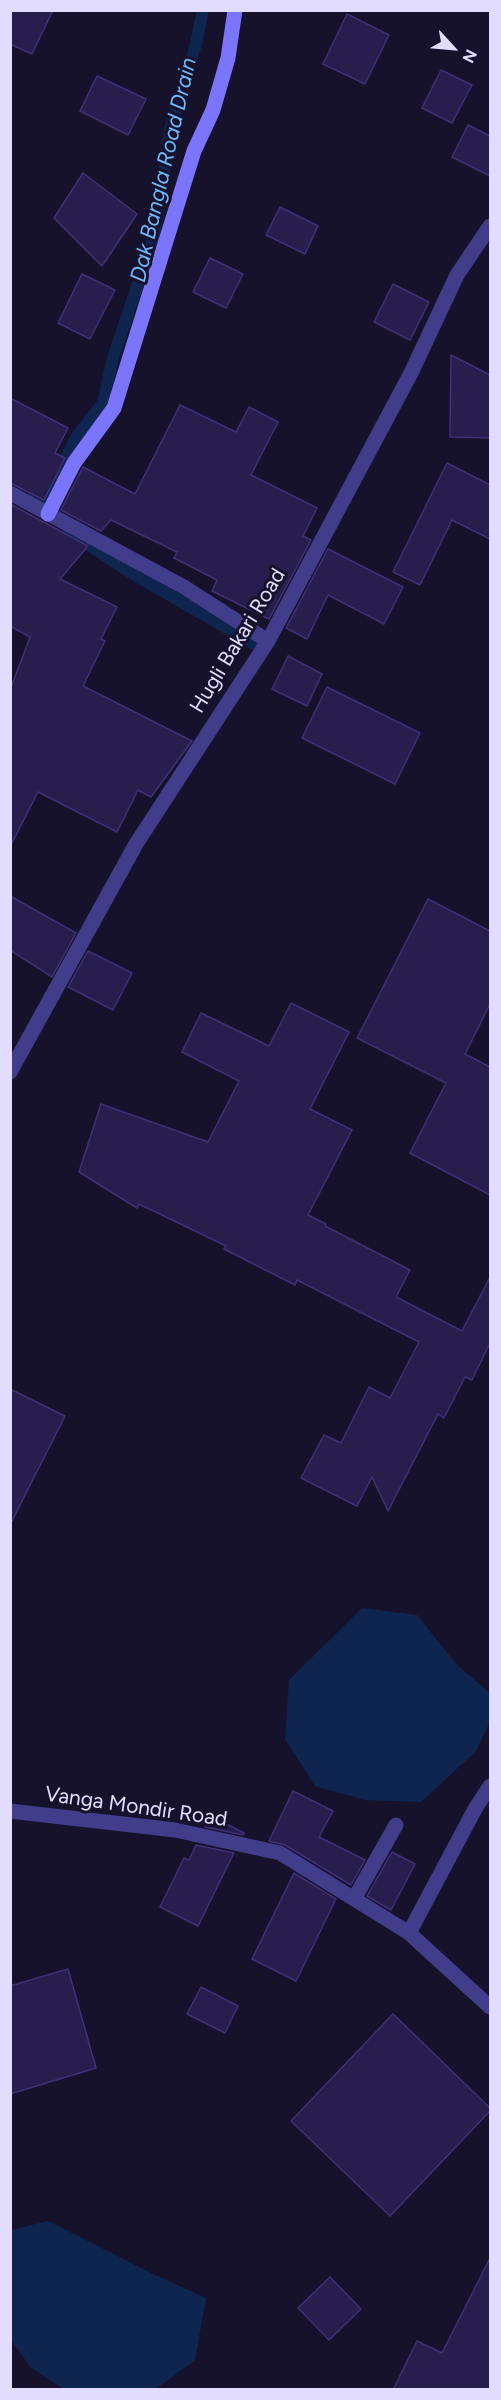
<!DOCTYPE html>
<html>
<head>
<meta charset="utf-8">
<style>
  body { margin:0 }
  #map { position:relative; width:501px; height:2400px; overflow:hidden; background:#17122c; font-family:Figtree,sans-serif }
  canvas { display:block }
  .frame { position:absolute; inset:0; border:12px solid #e2ddff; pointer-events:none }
  .north { position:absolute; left:423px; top:18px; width:60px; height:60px; -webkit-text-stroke:4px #17122c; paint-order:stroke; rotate:116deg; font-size:16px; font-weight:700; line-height:24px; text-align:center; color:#e2ddff }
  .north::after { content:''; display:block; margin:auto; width:21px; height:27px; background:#e2ddff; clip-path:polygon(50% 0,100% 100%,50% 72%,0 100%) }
</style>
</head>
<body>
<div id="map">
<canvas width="501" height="2400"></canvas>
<div class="frame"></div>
<div class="north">N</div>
</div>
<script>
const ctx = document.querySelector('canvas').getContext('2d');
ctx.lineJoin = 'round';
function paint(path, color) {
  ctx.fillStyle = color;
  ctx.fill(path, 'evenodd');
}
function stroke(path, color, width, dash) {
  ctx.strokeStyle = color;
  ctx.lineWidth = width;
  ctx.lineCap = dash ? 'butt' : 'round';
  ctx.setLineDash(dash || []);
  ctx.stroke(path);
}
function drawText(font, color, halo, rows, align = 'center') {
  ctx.font = font + ' Figtree,sans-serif';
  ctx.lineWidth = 6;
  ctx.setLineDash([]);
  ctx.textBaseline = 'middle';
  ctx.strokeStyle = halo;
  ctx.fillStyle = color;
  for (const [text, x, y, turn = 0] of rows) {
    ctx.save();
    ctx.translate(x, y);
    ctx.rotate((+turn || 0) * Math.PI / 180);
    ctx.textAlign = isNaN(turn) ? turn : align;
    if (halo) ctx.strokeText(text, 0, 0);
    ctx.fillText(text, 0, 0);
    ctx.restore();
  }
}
const water = new Path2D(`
  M362 1608 417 1615 457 1665 490 1693V1722L476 1751 421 1802 365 1800 315 1786 285 1739 289 1680Z
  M48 2221 153 2274 206 2298 195 2360 156 2389H64L31 2368 11 2340V2230Z`);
const stream = new Path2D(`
  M31 499 42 506 77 436 103 403 113 358 155 233 170 130 196 44 203 10
  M69 532 133 574 253 643`);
const building = new Path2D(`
  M10 10H53L32 54 10 44Z
  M347 14 389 35 365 84 323 64Z
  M441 70 472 85 452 123 422 108Z
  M97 76 146 99 128 135 80 111Z
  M468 125 490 136V176L452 157Z
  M83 173 137 214 102 266 54 218Z
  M280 207 318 226 305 254 266 235Z
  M210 258 243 274 226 308 193 292Z
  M82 274 115 290 90 339 58 323Z
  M393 284 429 302 410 340 374 322Z
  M451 355 490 375V438L450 437Z
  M10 398 68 428 55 453 65 458 44 500 10 483Z
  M180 405 236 432 249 407 278 422 251 475 317 508 303 536 311 540 269 619 212 591 217 580 174 558 177 552 111 520 101 531 61 510 83 467 135 494Z
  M447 463 490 485V539L452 520 420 585 393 572Z
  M10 504 88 546 60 579 117 607 101 639 105 641 83 686 192 741 151 797 138 790 117 832 38 792 10 847V690L30 637 10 626Z
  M328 549 403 587 384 624 328 595 307 639 286 628Z
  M288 656 322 674 307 706 272 689Z
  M327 687 420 733 395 784 302 738Z
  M10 896 76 933 52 977 10 950Z
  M428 899 490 931V1004L465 1054 490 1067V1195L410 1153 446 1083 357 1038Z
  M88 951 132 973 113 1010 68 987Z
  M291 1003 349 1032 310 1109 352 1130 308 1215 326 1224 325 1226 410 1270 396 1297 462 1331 490 1277V1343L472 1380 465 1377 444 1418 438 1414 388 1511 372 1477 357 1506 301 1478 324 1435 341 1443 369 1387 390 1398 419 1342 297 1280 295 1285 224 1249 226 1246 139 1204 137 1208 79 1172 101 1104 208 1142 239 1081 182 1052 201 1013 269 1046Z
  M10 1389 65 1416 10 1525Z
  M293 1791 333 1811 319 1837 365 1860 351 1885 285 1845 269 1841Z
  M211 1816 244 1833 243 1835 205 1827Z
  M196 1845 234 1853 198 1926 160 1907 184 1858 189 1860Z
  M392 1852 415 1864 391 1910 367 1896Z
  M294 1873 336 1899 296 1981 252 1959Z
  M68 1969 96 2068 10 2094V1986Z
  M201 1987 238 2006 225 2033 187 2014Z
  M393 2014 490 2108V2111L390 2216 291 2121Z
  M490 2258V2390H393L417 2341 442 2353Z
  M330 2277 361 2309 329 2340 298 2308Z`);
const tertiary = new Path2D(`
  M10 493 184 587 268 641
  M10 1072 136 844 268 641 411 373 457 275 490 226
  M10 1811 175 1830 280 1853 409 1933 490 2007
  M354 1899 396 1825
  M409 1933 475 1809 490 1786`);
const secondary = new Path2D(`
  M48 514 74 463 114 408 194 151 213 110 228 58 235 10`);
const streetNames = [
  ["Hugli Bakari Road",238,641,-59],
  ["Vanga Mondir Road",136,1807,8]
];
const waterNames = [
  ["Dak Bangla Road Drain",164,170,-77]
];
paint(water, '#0e2550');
stroke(stream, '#0e2550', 12);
paint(building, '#281e4d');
stroke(building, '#403079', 1.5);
stroke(tertiary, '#423d8b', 15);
stroke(secondary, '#7b75fe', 15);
drawText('21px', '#e2ddff', '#17122c', streetNames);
drawText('italic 22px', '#6cb8fe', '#17122c', waterNames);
</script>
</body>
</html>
